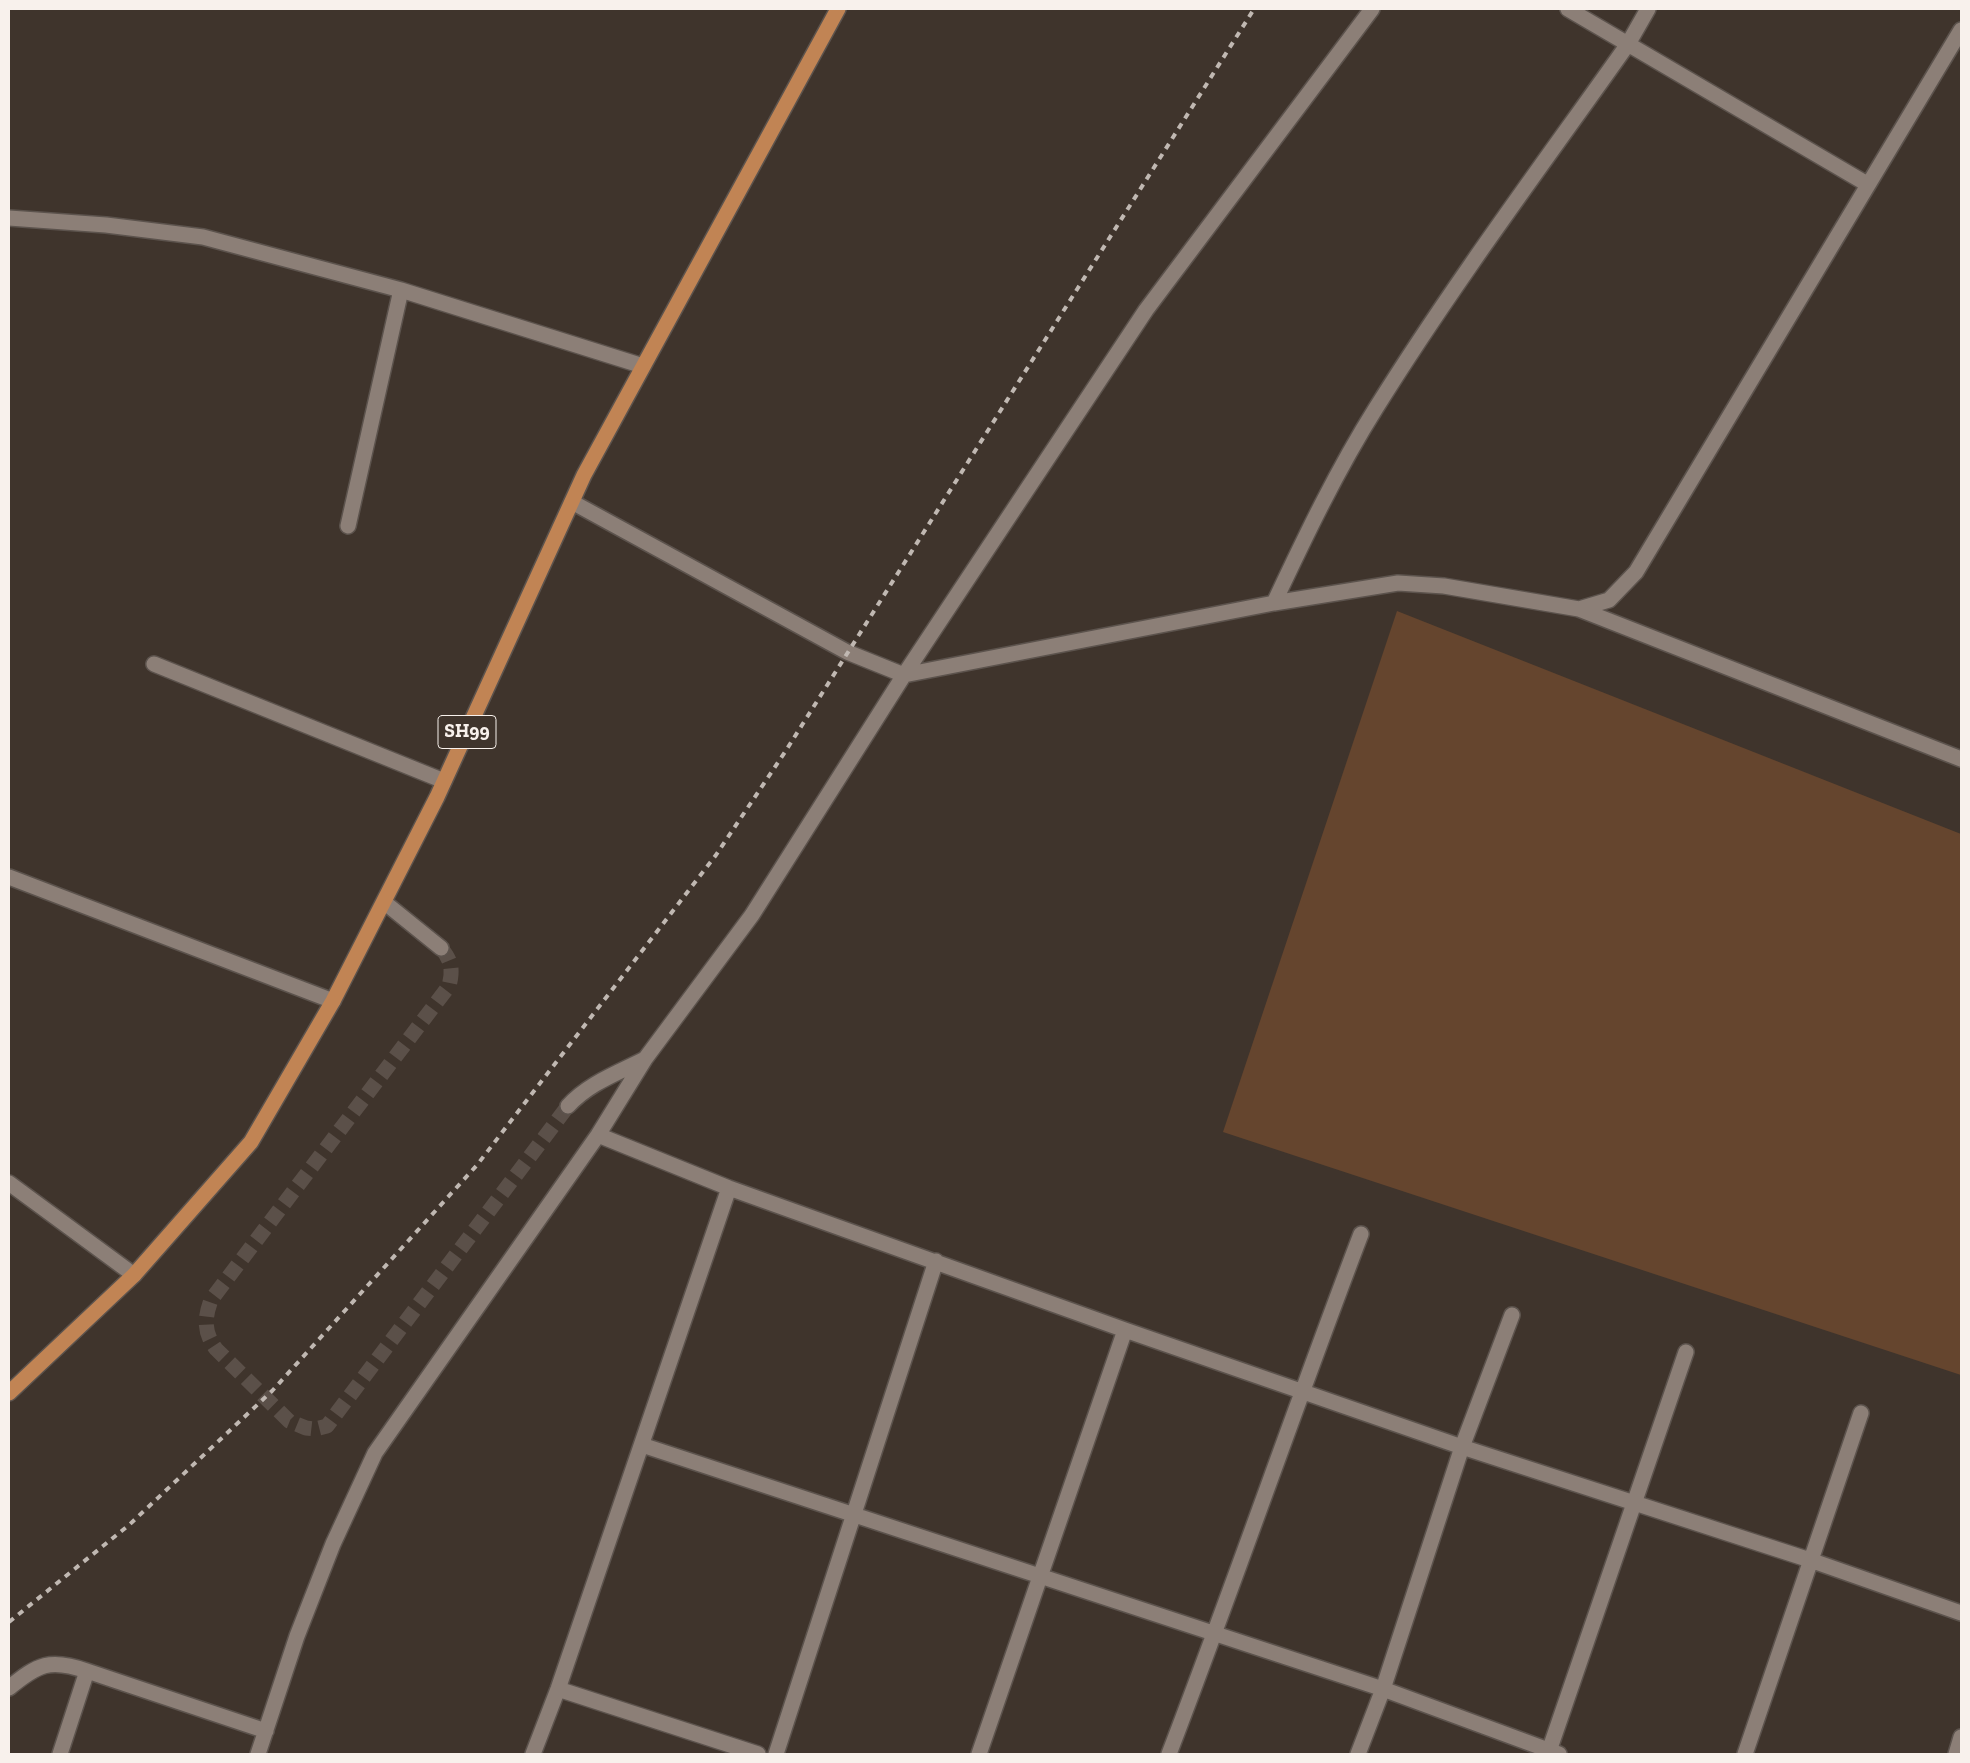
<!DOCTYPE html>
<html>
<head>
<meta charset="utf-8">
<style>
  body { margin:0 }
  #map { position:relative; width:1970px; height:1763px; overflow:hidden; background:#3f342c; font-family:"Zilla Slab",serif }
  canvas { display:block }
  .frame { position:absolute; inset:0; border:10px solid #f8f1ec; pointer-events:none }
</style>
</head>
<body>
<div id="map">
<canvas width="1970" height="1763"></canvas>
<div class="frame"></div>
</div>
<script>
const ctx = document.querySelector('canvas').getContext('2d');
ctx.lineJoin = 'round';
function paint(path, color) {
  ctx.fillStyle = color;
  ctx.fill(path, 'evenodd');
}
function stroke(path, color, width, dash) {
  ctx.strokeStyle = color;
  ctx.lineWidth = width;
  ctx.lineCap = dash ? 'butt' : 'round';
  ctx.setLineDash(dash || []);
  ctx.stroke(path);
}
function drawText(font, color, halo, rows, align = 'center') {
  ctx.font = font + ' "Zilla Slab",serif';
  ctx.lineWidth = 4;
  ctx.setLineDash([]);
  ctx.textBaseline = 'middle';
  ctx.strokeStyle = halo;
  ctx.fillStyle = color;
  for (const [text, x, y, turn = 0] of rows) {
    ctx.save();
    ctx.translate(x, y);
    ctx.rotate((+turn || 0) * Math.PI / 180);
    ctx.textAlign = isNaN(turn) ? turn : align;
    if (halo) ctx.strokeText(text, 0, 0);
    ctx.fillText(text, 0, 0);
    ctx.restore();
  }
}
const green = new Path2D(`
  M1397 611 1961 834V1375L1223 1132Z`);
const minorTunnel = new Path2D(`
  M441 948C452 961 453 970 449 986L211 1300C204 1319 204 1333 216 1349L289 1421 306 1428 315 1429 327 1426 568 1106`);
const minor = new Path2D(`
  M1568 9 1867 184
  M9 218 106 225 203 237 401 290 643 366
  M572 502 847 652 904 675 1274 603 1398 583 1444 586 1579 609 1609 600 1636 572 1961 30
  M348 526 401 290
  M1274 603C1305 537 1337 470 1376 408 1454 283 1543 164 1628 44L1648 9
  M1579 609 1961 759
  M154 664 444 781
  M9 877 333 1001
  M384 902 441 948
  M568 1106C589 1083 618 1073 645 1059
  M598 1135 729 1188 1125 1330 1462 1447 1810 1560 1961 1613
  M9 1183 134 1275
  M642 1445 1383 1689 1559 1754
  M9 1688C38 1664 50 1658 87 1671
  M558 1689 758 1754
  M60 1754 87 1671 266 1731
  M258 1754 297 1636 333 1544 375 1453 598 1135 645 1059 752 915 904 675 1146 310 1372 9
  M533 1754 558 1689 729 1188
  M776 1754 936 1261
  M979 1754 1125 1330
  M1169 1754C1235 1582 1295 1407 1361 1234
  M1358 1754 1383 1689 1462 1447 1512 1315
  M1548 1754 1686 1352
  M1745 1754 1861 1413
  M1956 1754 1961 1737`);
const major = new Path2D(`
  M9 1393 134 1275 251 1142 333 1001 437 797 584 475 838 9`);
const rail = new Path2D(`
  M9 1622 129 1525 272 1391 477 1165 716 855 785 752 1254 9`);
const shields = [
  [467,732,58]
];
const shieldNames = [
  ["SH99",467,732]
];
paint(green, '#65452e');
stroke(minorTunnel, '#5b5049', 15, [15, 8]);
stroke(minor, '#5c534d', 18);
stroke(major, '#5c534d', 18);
stroke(minor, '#8c7f77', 15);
stroke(major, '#c18454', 15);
stroke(rail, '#c0b8b2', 4, [6, 6]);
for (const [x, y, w] of shields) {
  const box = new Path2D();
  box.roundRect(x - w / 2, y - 16.5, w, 33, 4);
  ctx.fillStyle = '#3f342c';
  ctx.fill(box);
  stroke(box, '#f8f1ec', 1);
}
drawText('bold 19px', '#f8f1ec', null, shieldNames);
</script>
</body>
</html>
